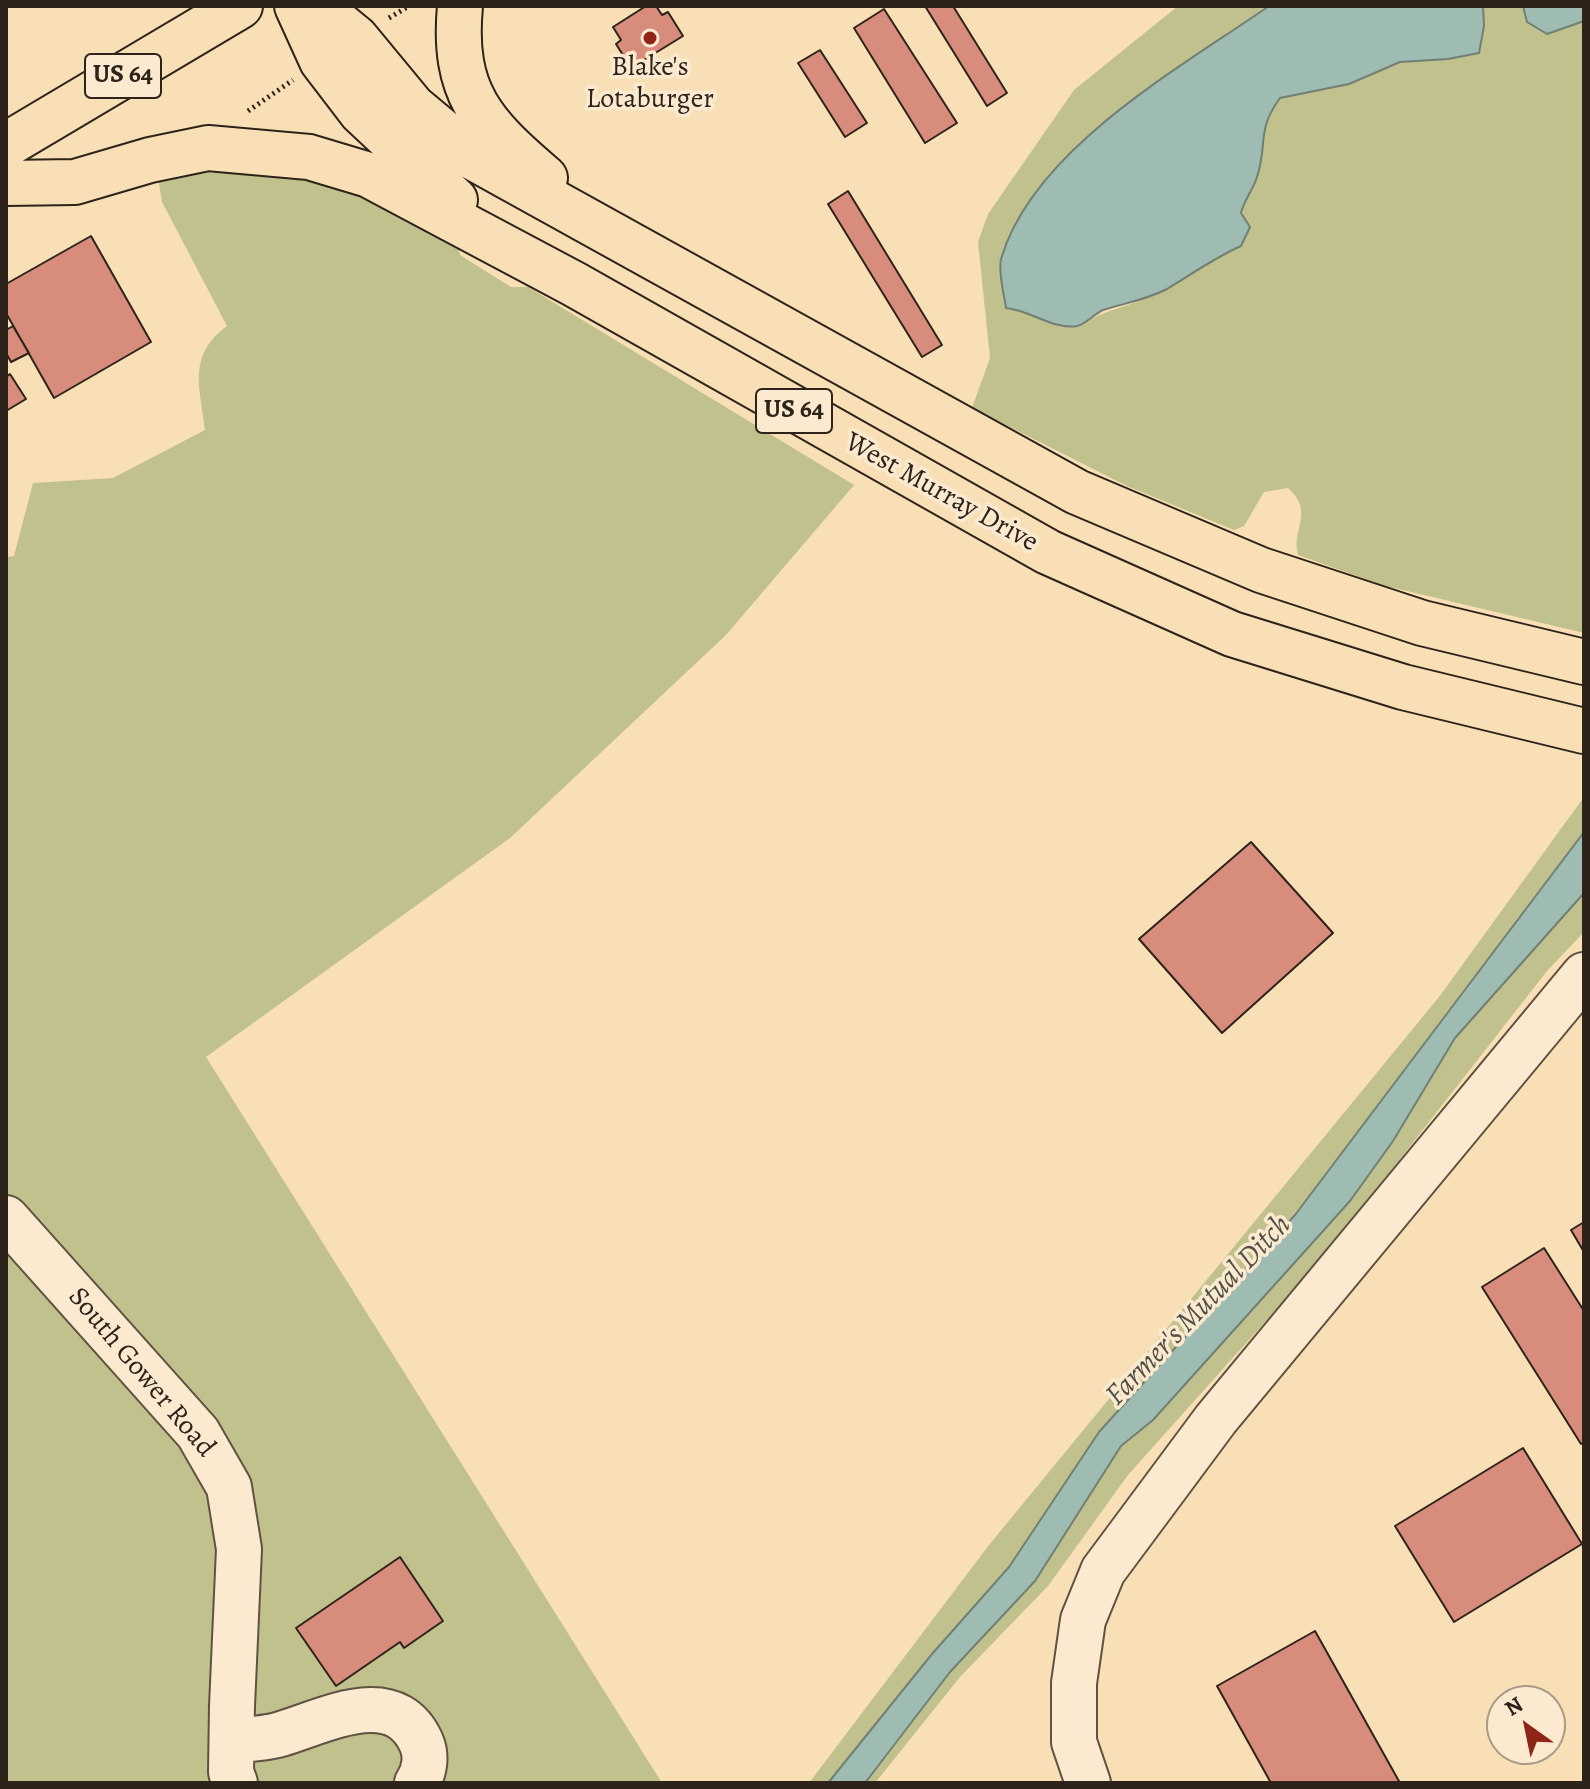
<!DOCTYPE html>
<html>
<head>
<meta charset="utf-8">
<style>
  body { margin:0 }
  #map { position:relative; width:1590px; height:1789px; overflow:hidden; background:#f9dfb5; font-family:Alegreya,serif }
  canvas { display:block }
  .frame { position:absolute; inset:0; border:8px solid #2d231b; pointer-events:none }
  .north { position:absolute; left:1486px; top:1685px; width:80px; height:80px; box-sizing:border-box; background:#fbeacf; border:2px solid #a99a87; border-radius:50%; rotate:327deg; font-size:22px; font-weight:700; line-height:32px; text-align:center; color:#2d231b }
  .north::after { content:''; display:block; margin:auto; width:28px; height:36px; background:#8f2418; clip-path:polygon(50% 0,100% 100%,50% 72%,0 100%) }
</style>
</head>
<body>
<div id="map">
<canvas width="1590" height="1789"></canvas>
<div class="frame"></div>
<div class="north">N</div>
</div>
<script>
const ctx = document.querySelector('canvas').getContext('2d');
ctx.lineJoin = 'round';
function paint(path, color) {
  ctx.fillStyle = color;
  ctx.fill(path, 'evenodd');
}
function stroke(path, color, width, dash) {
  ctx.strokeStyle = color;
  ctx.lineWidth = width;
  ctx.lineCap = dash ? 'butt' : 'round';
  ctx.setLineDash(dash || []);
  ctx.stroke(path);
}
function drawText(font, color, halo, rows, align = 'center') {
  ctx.font = font + ' Alegreya,serif';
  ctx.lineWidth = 7;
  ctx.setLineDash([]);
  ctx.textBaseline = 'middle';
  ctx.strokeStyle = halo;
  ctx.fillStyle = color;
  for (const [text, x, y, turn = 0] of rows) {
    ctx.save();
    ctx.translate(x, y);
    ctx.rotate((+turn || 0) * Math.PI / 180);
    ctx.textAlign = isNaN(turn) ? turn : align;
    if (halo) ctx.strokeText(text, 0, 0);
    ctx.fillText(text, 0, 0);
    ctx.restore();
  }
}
const green = new Path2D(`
  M1178 6H1269L1149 90 1006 308 1078 326C1105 309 1136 305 1165 290 1191 276 1213 258 1241 246L1243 205 1257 177 1265 118 1280 98 1349 84 1400 62 1448 59 1484 26 1483 6H1523L1527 22 1547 34 1584 21V633L1382 585 1298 555C1291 529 1315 512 1288 488L1264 492 1244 526 1234 530 1127 486 972 408 990 358 978 242 988 214 1074 90Z
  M245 170C324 175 391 204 458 246L460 255 511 287H528L854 485 726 635 510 838 206 1057 662 1783H6V1231L186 1432 213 1473 231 1546 225 1691 256 1692C245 1638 252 1596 250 1544 247 1498 228 1460 204 1423L6 1204V557L14 556 33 483 113 478 205 430C200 386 187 356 227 326L162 202 158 177Z
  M1584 797V832L1295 1215 1099 1432 1009 1567 932 1654 828 1783H809L989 1545 1439 997Z
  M1584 893V932L1547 971 1393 1168 1281 1304 1128 1475 1048 1586 960 1677 875 1783H865L950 1672 1035 1581 1121 1446 1153 1420 1349 1201 1393 1141 1455 1038Z`);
const water = new Path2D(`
  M1269 6H1483L1484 26 1479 53 1448 59 1400 62 1349 84 1280 98C1256 131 1268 143 1257 177 1253 190 1244 200 1241 213L1250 227 1241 246C1214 258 1192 274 1167 289 1146 300 1125 303 1103 310 1094 314 1086 324 1077 326 1053 330 1030 310 1006 308 1004 294 998 272 1001 259 1033 149 1180 68 1269 6Z
  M1523 6H1584V21L1547 34 1527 22Z
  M1584 832V893L1455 1038 1393 1141 1350 1201 1153 1420 1121 1446 1035 1581 950 1672 865 1783H828L932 1654 1009 1567 1099 1432 1295 1215Z`);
const building = new Path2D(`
  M646 6H656L662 15 668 12 683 36 631 68 616 44 621 40 613 27Z
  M925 6H953L1007 93 987 106Z
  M884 9 957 123 925 143 854 28Z
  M820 50 867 123 845 137 798 63Z
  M848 191 942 345 922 357 828 204Z
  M91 236 151 342 54 398 6 313V284Z
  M13 326 29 353 11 362 6 353V330Z
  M10 374 26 399 6 411V377Z
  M1251 842 1333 933 1222 1033 1139 939Z
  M1584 1222V1252L1571 1230Z
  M1544 1248 1584 1311V1442L1581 1444 1482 1287Z
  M1523 1448 1582 1544 1454 1622 1395 1526Z
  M400 1557 443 1621 404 1648 400 1642 336 1686 296 1628Z
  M1315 1631 1400 1783H1271L1217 1686Z`);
const path = new Path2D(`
  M389 18 409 6
  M248 111 293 80`);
const minor = new Path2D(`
  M6 1218 198 1433 229 1487 239 1549 232 1706 231 1772 235 1783
  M232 1740C248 1739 266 1739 281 1734 325 1721 394 1683 421 1742 427 1755 425 1771 417 1783
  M1088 1783 1074 1742V1683L1083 1620 1103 1571 1216 1419 1584 975`);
const highway = new Path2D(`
  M297 6 322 61 361 112 455 200
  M317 6 356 38 413 107 474 158 1077 492 1261 570 1422 623 1584 662
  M460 6C452 93 482 124 545 178
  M6 145 240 6
  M6 183 75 182 150 160 208 148 309 157 369 175 574 284 1048 552 1232 634 1403 687 1584 731`);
const markers = [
  [650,38,8,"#8f2418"]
];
const shields = [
  [123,76,76],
  [794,411,76]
];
const shieldNames = [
  ["US 64",123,76],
  ["US 64",794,411]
];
const poiNames = [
  ["Blake's",650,68],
  ["Lotaburger",650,100]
];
const streetNames = [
  ["West Murray Drive",941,493,29],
  ["South Gower Road",141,1373,50]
];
const waterNames = [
  ["Farmer's Mutual Ditch",1199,1311,-46]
];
paint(green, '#c0c18c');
paint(water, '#9ebcb1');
stroke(water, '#717f75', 2);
paint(building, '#d78c7c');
stroke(building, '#2d231b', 2);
stroke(minor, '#605242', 48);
stroke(highway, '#2d231b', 48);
stroke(path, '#2d231b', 5, [2, 4]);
stroke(minor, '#fbeacf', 44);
stroke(highway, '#f9dfb5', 44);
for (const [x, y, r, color] of markers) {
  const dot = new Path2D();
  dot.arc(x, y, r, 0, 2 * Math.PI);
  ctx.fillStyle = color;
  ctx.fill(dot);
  stroke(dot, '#fbeacf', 3);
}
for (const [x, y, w] of shields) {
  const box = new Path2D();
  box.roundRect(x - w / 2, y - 22, w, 44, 6);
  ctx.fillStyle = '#fbeacf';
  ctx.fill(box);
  stroke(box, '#2d231b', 2);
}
drawText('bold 26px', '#2d231b', null, shieldNames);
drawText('28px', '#2d231b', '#fbeacf', poiNames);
drawText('28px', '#2d231b', '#fbeacf', streetNames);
drawText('italic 30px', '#4f5148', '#fbeacf', waterNames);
</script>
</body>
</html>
